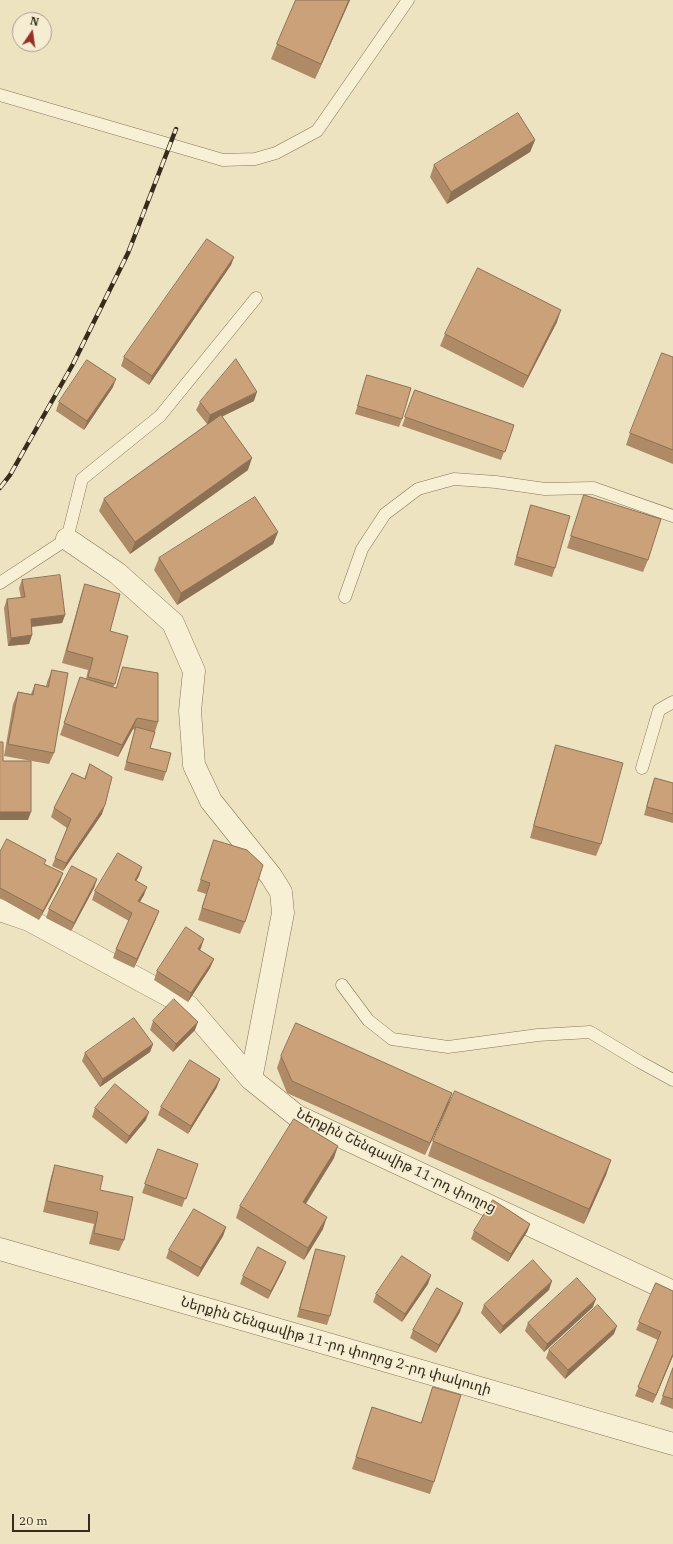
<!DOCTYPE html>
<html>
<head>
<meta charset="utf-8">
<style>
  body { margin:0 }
  #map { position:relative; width:673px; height:1544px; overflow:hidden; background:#ede3c1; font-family:"IBM Plex Serif",serif }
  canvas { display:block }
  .north { position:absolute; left:12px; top:12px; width:40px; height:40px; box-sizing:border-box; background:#f4edd1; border:1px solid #a89f89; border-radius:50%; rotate:13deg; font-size:11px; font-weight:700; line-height:16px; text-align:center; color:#362b1d }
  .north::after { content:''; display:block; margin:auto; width:14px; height:18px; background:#94322a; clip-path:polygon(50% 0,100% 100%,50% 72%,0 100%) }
  .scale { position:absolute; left:12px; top:1514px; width:78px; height:18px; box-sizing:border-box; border:2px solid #362b1d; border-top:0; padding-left:5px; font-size:12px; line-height:14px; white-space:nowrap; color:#362b1d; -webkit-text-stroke:3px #f4edd1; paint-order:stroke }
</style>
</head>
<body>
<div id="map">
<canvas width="673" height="1544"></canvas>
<div class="north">N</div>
<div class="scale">20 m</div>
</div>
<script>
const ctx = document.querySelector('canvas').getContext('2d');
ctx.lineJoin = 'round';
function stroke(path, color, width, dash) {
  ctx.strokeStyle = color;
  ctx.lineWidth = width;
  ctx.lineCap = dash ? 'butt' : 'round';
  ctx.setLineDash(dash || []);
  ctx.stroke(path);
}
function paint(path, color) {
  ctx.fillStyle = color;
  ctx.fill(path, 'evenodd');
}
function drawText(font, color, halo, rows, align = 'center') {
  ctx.font = font + ' "IBM Plex Serif","Noto Sans Armenian",serif';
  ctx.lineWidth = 3.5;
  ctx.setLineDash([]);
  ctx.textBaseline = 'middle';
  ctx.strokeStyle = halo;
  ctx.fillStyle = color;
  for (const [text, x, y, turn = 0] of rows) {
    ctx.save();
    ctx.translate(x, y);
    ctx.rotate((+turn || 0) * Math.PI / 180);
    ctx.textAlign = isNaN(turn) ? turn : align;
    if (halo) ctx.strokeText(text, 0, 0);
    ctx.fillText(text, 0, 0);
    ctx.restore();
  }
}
const lane = new Path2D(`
  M0 95 223 160 255 159 276 153 317 131 408 0
  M0 583 67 539 82 479 160 416 256 298
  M345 597 362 549 385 514 418 489 454 479 496 482 545 489 593 488 673 516
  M642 768 659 710 673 702
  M342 985 368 1020 392 1039 448 1047 538 1035 590 1032 640 1062 673 1080`);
const street = new Path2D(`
  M67 539 117 573 173 623 194 671 190 711 194 765 211 801 271 876 281 892 283 913 251 1079
  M0 910 29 920 188 1006 251 1079 297 1116 673 1292
  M0 1249 673 1444`);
const rail = new Path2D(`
  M0 488 10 475 73 364 128 253 176 129`);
const wall = new Path2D(`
  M296 0H350L315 79 271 59 277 44Z
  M535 140 530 152 447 204 430 177 434 165Z
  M234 257 231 265 149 385 121 366 124 357Z
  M557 322 523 388 440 346 445 334Z
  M673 357V464L626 445 630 433Z
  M367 375 402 419 399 427 355 414Z
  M113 387 84 430 56 411 59 402Z
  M415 390 514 425 501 460 402 426Z
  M254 401 222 416 248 470 130 554 99 511 104 499 212 421 207 424 196 410 200 402Z
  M584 495 648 560 643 572 567 548Z
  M531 505 555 568 552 577 514 565 528 514Z
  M278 532 273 544 177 605 154 570 159 558Z
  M22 580 65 615 62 623 32 627V635L29 644 8 646 4 608 7 599 21 598 19 588Z
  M85 584 110 631 115 684 113 687 158 722 155 732 150 748 166 772 163 781 124 770 135 730 133 729 118 757 60 735 80 677 86 679 88 670 62 663 81 596Z
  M52 670 54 753 49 764 4 756 13 704 18 692 31 694 35 684 46 686 47 682Z
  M556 745 601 844 596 856 530 838 552 757Z
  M90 764 102 814 63 871 52 866 67 828 51 817 54 808 84 779Z
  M655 778 673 783V823L644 815 652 786Z
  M214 840 245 922 240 934 198 920 206 894 197 891Z
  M0 852 60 882 39 920 0 898Z
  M142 867 139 876 136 881 144 895 140 902 156 919 134 968 113 958 116 949 129 921 92 900 95 891Z
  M97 879 94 888 71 931 46 918 49 909Z
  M201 948 200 950 214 959 210 968 188 1002 154 980 157 971Z
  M153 1021 195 1030 173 1052 150 1030Z
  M153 1044 150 1052 100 1087 82 1061 85 1053Z
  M281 1056 452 1093 448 1105 425 1155 287 1093 277 1068Z
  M217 1087 188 1134 158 1115 161 1107Z
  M95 1108 146 1120 126 1144 92 1117Z
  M433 1141 611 1160 606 1175 584 1224 428 1156Z
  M158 1149 198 1164 182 1207 142 1193Z
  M334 1158 306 1204 323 1229 304 1260 236 1218 240 1206Z
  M55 1165 100 1190 124 1240 119 1251 89 1244 94 1224 43 1212 51 1177Z
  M530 1224 527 1232 508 1262 471 1239 474 1231Z
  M226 1227 223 1236 198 1277 166 1258 169 1250Z
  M316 1249 330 1316 327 1325 297 1317 313 1257Z
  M283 1270 268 1299 240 1284 243 1276Z
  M431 1275 428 1284 402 1322 373 1302 376 1294Z
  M656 1283 673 1356 653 1403 635 1396 658 1340 636 1330Z
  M549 1290 500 1334 481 1313 484 1305Z
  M593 1307 544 1352 525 1331 528 1323Z
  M460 1312 436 1353 410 1338 413 1330Z
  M614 1334 565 1379 546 1358 549 1350Z
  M673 1368V1409L660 1404Z
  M433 1387 434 1482 430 1494 352 1469 372 1407 421 1423Z`);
const shadedWall = new Path2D(`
  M349 0H350L315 79 321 64Z
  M535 140 530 152 447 204 451 192Z
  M234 257 231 265 149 385 152 376Z
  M561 310 557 322 523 388 528 376Z
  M116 379 113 387 84 430 87 421Z
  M257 392 254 401 207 424 210 415Z
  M252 458 248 470 130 554 135 542Z
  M278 532 273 544 177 605 181 593Z
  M65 615 62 623 28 627 31 619Z
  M32 635 29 644 8 646 11 638Z
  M137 718 133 729 118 757 122 745Z
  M105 805 102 814 63 871 66 863Z
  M0 812H31L28 820H0Z
  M142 867 139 876 132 888 135 880Z
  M63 873 60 882 39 920 43 911Z
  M97 879 94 888 71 931 74 923Z
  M147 887 144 895 135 909 138 901Z
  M159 911 156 919 134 968 137 959Z
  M204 939 201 948 195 958 198 949Z
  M214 959 210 968 188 1002 191 993Z
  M198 1022 195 1030 173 1052 176 1044Z
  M153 1044 150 1052 100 1087 103 1079Z
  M220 1079 217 1087 188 1134 191 1126Z
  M452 1093 448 1105 425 1155 430 1143Z
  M149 1112 146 1120 126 1144 129 1136Z
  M338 1146 334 1158 299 1214 303 1202Z
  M611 1160 606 1175 584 1224 589 1209Z
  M327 1217 323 1229 304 1260 308 1248Z
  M530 1224 527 1232 508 1262 511 1254Z
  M226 1227 223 1236 198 1277 201 1268Z
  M286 1262 283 1270 268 1299 271 1291Z
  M431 1275 428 1284 402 1322 405 1314Z
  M552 1281 549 1290 500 1334 503 1326Z
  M596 1299 593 1307 544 1352 547 1344Z
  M463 1303 460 1312 436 1353 439 1345Z
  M617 1326 614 1334 565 1379 568 1370Z
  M673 1354V1356L653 1403 656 1395Z`);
const building = new Path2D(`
  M296 0H349L321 64 277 44Z
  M518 113 535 140 451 192 434 165Z
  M207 239 234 257 152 376 124 357Z
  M478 268 561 310 528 376 445 334Z
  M662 353 673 357V450L630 433Z
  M236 359 257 392 210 415 200 402Z
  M87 360 116 379 87 421 59 402Z
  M367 375 411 388 402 419 358 406Z
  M415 390 514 425 505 452 405 417Z
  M221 415 252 458 135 542 104 499Z
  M584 495 661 519 648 560 571 536Z
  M255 497 278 532 181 593 159 558Z
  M531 505 570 516 555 568 517 557Z
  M60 575 65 615 31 619 32 635 11 638 7 599 25 597 22 580Z
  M85 584 120 594 110 631 128 636 115 684 88 677 93 658 67 651Z
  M123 667 158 673V722L137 718 122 745 64 723 80 677 116 688Z
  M52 670 68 673 54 753 8 744 18 692 33 695 35 684 48 687Z
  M136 727 155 732 150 748 171 753 166 772 127 762Z
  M0 742H3V761H31V812H0Z
  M556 745 623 763 601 844 534 826Z
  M90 764 112 777 105 805 66 863 55 858 71 819 54 808 72 773 85 779Z
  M655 778 673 783V814L647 807Z
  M7 839 46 860 44 864 63 873 43 911 0 888V852Z
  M214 840 247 850 263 865 245 922 202 908 210 883 201 880Z
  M118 853 142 867 135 880 147 887 138 901 159 911 137 959 116 949 132 913 95 891Z
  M72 866 97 879 74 923 49 909Z
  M186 927 204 939 198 949 214 959 191 993 157 971Z
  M174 999 198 1022 176 1044 153 1021Z
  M134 1018 153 1044 103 1079 85 1053Z
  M296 1023 452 1093 430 1143 292 1081 281 1056Z
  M190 1060 220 1079 191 1126 161 1107Z
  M115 1084 149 1112 129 1136 95 1108Z
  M455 1091 611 1160 589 1209 433 1141Z
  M294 1119 338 1146 303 1202 327 1217 308 1248 240 1206Z
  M158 1149 198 1164 186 1199 145 1184Z
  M55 1165 103 1176 100 1190 133 1197 124 1240 94 1233 98 1212 47 1201Z
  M493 1200 530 1224 511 1254 474 1231Z
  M194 1209 226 1227 201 1268 169 1250Z
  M258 1247 286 1262 271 1291 243 1276Z
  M316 1249 345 1256 330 1316 300 1309Z
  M402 1256 431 1275 405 1314 376 1294Z
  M533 1260 552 1281 503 1326 484 1305Z
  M577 1278 596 1299 547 1344 528 1323Z
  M656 1283 673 1291V1354L656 1395 638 1387 661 1332 639 1322Z
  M437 1288 463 1303 439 1345 413 1330Z
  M598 1305 617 1326 568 1370 549 1350Z
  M673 1368V1399L663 1396Z
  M433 1387 461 1395 434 1482 356 1457 372 1407 421 1423Z`);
const streetNames = [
  ["Ներքին Շենգավիթ 11-րդ փողոց",396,1161,26],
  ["Ներքին Շենգավիթ 11-րդ փողոց 2-րդ փակուղի",336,1346,16]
];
stroke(lane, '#867559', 13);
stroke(street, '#867559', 23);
stroke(lane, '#f8f0d4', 12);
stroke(street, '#f8f0d4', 22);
stroke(rail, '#362b1d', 4.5);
stroke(rail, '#f4edd1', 3, [9]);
paint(wall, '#ae8a67');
paint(shadedWall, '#8d7154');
paint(building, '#caa178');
stroke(building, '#8d7154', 1);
drawText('14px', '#362b1d', '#f4edd1', streetNames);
</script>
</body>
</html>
